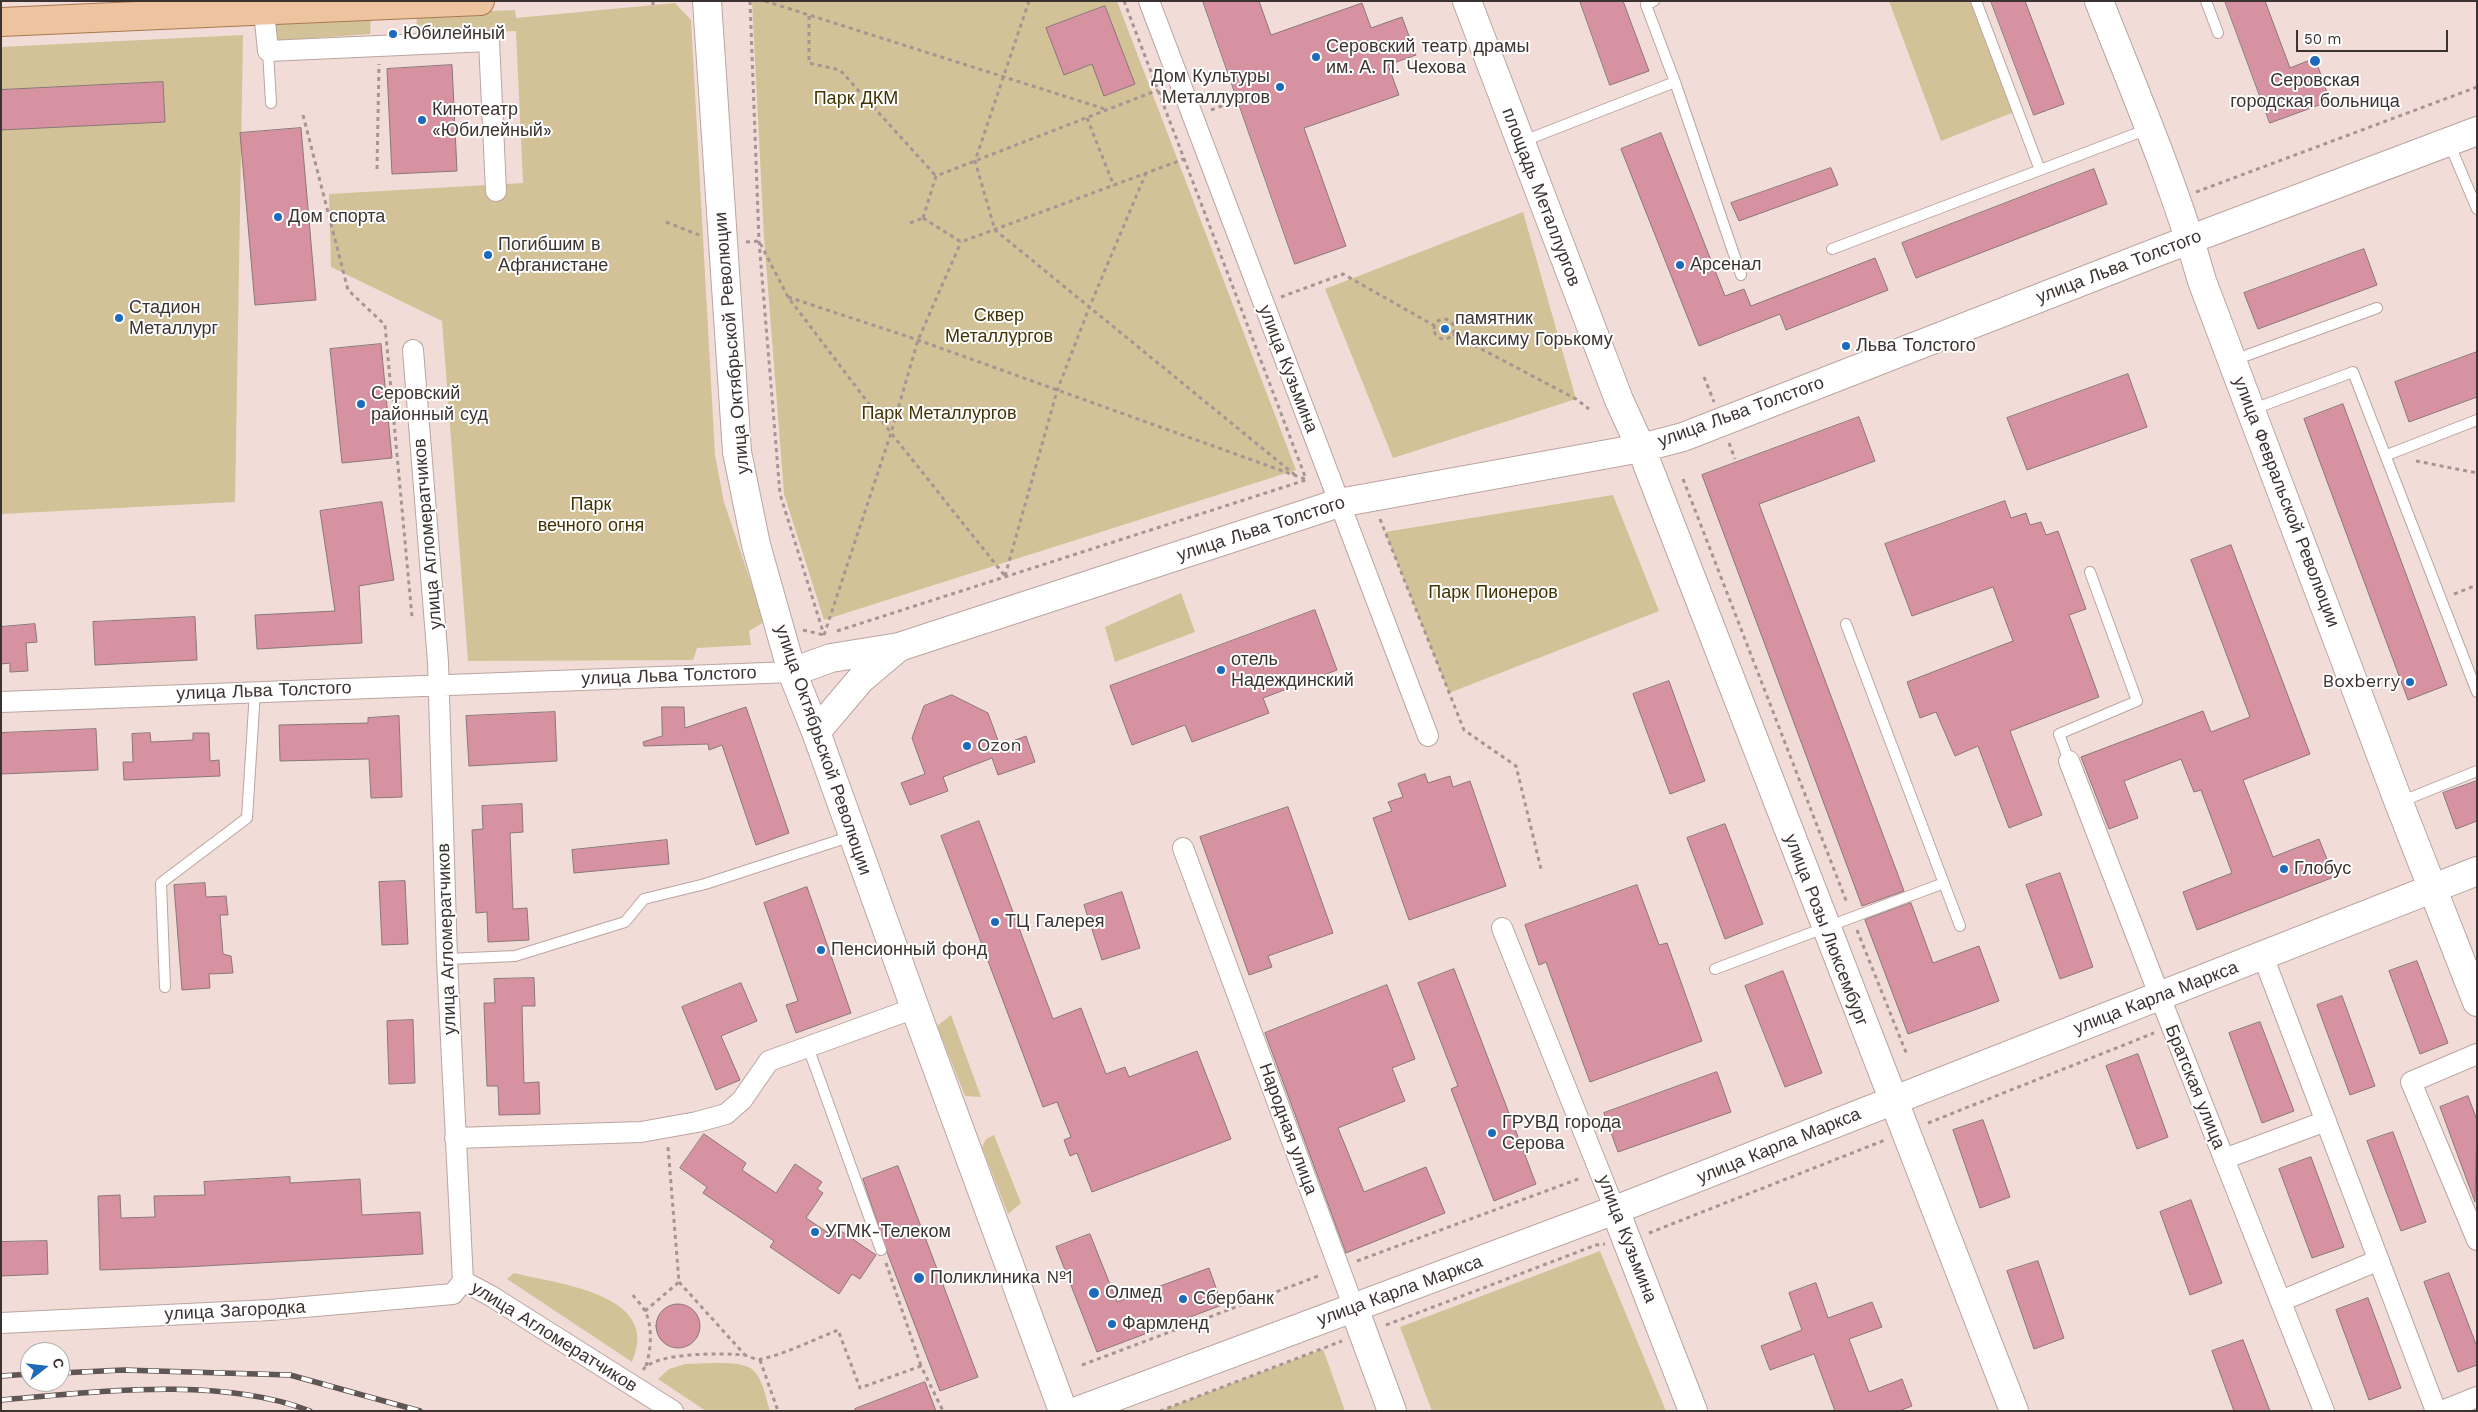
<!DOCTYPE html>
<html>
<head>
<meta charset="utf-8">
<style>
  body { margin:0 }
  #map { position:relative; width:2478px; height:1412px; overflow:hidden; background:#f2dcd7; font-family:"Work Sans",sans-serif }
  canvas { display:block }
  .frame { position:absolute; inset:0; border:2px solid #3b3331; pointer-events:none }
  .north { position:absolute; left:20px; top:1342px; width:50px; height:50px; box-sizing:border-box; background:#fff; border:1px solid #b1adad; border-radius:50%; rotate:74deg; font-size:14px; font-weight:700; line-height:20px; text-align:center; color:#3b3331 }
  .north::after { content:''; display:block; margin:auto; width:18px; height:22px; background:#1c6ab9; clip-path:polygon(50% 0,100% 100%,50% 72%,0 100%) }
  .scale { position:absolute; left:2296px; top:30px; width:152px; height:22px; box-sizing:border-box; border:2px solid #3b3331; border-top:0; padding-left:6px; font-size:15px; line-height:18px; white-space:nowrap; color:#3b3331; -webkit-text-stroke:4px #fff; paint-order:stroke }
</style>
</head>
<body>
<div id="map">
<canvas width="2478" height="1412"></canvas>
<div class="frame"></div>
<div class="north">С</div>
<div class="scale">50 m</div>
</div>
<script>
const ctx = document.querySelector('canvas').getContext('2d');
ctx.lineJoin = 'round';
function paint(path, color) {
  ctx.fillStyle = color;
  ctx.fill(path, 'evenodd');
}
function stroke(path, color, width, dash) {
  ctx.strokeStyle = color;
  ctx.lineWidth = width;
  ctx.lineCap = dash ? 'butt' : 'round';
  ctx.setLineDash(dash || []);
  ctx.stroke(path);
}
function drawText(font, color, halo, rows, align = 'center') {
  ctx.font = font + ' "Work Sans",sans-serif';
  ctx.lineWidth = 4;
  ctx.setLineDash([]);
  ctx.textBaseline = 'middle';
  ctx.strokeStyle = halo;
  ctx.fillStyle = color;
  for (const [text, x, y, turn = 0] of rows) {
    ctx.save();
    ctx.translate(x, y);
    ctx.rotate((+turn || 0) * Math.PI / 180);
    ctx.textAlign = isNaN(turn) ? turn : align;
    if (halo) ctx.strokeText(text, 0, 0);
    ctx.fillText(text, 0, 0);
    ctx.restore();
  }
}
const green = new Path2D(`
  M752 1H1117L1296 470 824 620 784 494 764 237Z
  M1889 1H1972L2014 112 1941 141Z
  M675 3 691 20 715 455 724 502 764 622 749 631 751 645 697 648 693 660 468 661 442 321 331 267 329 194 523 183 516 31 416 35 417 14 515 10 516 18Z
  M371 17 370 34 272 41 270 24Z
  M243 35 235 502 1 514V47Z
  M1523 212 1576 399 1393 458 1325 289Z
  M1613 495 1659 611 1449 693 1385 532Z
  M1181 593 1195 632 1115 662 1105 627Z
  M951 1015 981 1097 965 1096 937 1026Z
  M994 1135 1021 1203 1008 1214 982 1147 986 1139Z
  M1600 1251 1666 1411H1432L1400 1327Z
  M514 1273C556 1284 663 1293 632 1362L507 1279Z
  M1323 1349 1345 1411H1160Z
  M685 1364C701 1364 744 1359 754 1371 763 1380 766 1399 770 1411H706L658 1379 669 1369Z`);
const building = new Path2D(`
  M1203 1H1259L1271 35 1362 3 1371 28 1402 17 1416 55 1388 65 1399 95 1304 128 1346 246 1295 264Z
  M1580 1H1623L1649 71 1610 85Z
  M1991 1H2025L2064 104 2034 115Z
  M2225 1H2265L2290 68 2315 58 2330 101 2270 123Z
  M1105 6 1135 84 1104 96 1092 64 1064 75 1046 28Z
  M452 65 457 171 392 174 387 69Z
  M163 82 165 122 1 130V90Z
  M301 128 316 300 255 305 240 133Z
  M1661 133 1725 296 1744 289 1751 306 1875 258 1888 290 1786 330 1780 314 1699 346 1621 149Z
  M1831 168 1838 185 1739 221 1731 203Z
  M2094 169 2107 204 1916 278 1902 243Z
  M2364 249 2377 285 2258 329 2244 293Z
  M381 344 392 458 342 463 330 349Z
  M2477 352V397L2409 422 2395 382Z
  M2128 374 2147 427 2027 470 2007 418Z
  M2343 404 2447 685 2408 700 2304 419Z
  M1859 417 1875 461 1759 504 1904 891 1862 906 1702 475Z
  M2005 501 2011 518 2026 513 2030 525 2041 522 2046 535 2058 531 2086 609 2069 615 2099 697 2010 731 2042 815 2009 828 1978 746 1955 756 1936 712 1920 718 1907 682 2013 641 1993 587 1912 616 1885 544Z
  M382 502 394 580 359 586 362 643 257 649 255 615 335 611 320 511Z
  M2231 545 2310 754 2243 780 2273 857 2319 839 2334 877 2197 930 2183 892 2232 873 2201 790 2194 792 2181 759 2124 781 2138 818 2109 829 2081 757 2203 711 2211 732 2250 717 2191 560Z
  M1315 610 1337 670 1263 698 1269 713 1192 742 1185 725 1132 745 1110 686Z
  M195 617 197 660 95 665 93 622Z
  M35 624 37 642 26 643 28 671 10 672V663L1 664V627Z
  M1669 681 1705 781 1670 794 1633 694Z
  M952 695 988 713 1000 746 1026 736 1035 762 998 775 992 758 943 777 948 791 910 805 901 783 925 774 912 738 924 706Z
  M662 707H684L685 728 746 707 789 833 756 845 722 745 709 750 708 744 644 746 643 742 662 736Z
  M555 712 557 761 469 766 466 716Z
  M399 716 402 797 371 798 369 759 280 761 279 725 368 723V718Z
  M96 729 98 770 1 774V733Z
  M150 733 151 742 193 740V733H209L210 761 219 760 220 776 124 780 123 762H133L132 734Z
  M1425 774 1428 783 1450 776 1453 787 1470 781 1506 886 1409 920 1373 818 1392 811 1388 802 1403 797 1398 784Z
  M2477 781V821L2456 829 2443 793Z
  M522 804 523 832 510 833 513 909 527 908 529 940 488 942 487 912 476 913 472 830 483 829 482 806Z
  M1288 807 1333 933 1268 956 1272 967 1249 975 1200 837Z
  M979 821 1053 1019 1081 1008 1106 1074 1125 1067 1129 1077 1197 1051 1231 1139 1092 1192 1077 1153 1070 1156 1064 1140 1071 1137 1057 1102 1043 1107 941 836Z
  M1725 824 1763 924 1725 939 1687 838Z
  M667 840 669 864 574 873 572 850Z
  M2060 873 2093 967 2060 979 2026 885Z
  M405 881 408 944 382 945 379 882Z
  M205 883 206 897 226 896 228 915H220L223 954 231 956 233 973 209 974 210 988 182 990 174 885Z
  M1637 885 1659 945 1667 943 1702 1041 1590 1082 1546 962 1539 965 1525 925Z
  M807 887 851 1013 796 1033 786 1005 798 1001 764 903Z
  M1122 892 1140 948 1102 960 1084 905Z
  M1911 903 1933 963 1979 946 1999 1001 1908 1034 1865 920Z
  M2417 961 2448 1043 2420 1054 2389 971Z
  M1454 969 1536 1184 1494 1201 1451 1089 1458 1086 1418 983Z
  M1783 971 1822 1073 1785 1087 1745 986Z
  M534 978 535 1006H522L524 1083 539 1082 540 1114 499 1115 498 1086H487L484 1003H495L494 979Z
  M741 983 757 1021 721 1036 740 1080 716 1090 682 1007Z
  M1387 985 1415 1059 1392 1068 1405 1101 1338 1128 1364 1192 1426 1167 1445 1213 1346 1253 1265 1033Z
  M2342 996 2375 1086 2350 1095 2317 1005Z
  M413 1020 415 1083 389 1084 387 1021Z
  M2260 1022 2294 1111 2262 1123 2229 1033Z
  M2138 1054 2168 1137 2137 1149 2106 1066Z
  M1717 1072 1731 1112 1618 1152 1604 1113Z
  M2468 1096 2477 1120 2475 1202 2440 1107Z
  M1983 1120 2010 1197 1980 1208 1953 1130Z
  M2393 1132 2426 1222 2401 1231 2367 1141Z
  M704 1134 746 1163 742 1170 776 1193 795 1164 822 1182 817 1189 823 1193 806 1218 833 1236 838 1229 876 1255 860 1279 852 1274 839 1294 770 1247 774 1241 703 1193 707 1187 680 1168Z
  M2311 1157 2344 1247 2312 1258 2279 1169Z
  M898 1166 978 1377 940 1391 887 1252 863 1179Z
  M290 1177V1183L360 1179 362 1215 420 1212 423 1254 185 1267 100 1270 98 1196 120 1195 121 1218 155 1217 154 1196 205 1195 204 1182Z
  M2191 1200 2222 1283 2190 1295 2160 1212Z
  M1090 1234 1117 1302 1209 1268 1222 1305 1097 1352 1056 1247Z
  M47 1241 48 1274 1 1276V1242Z
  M2038 1261 2064 1338 2034 1349 2007 1271Z
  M2449 1273 2477 1347V1365L2458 1372 2424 1282Z
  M1816 1283 1828 1318 1872 1302 1882 1327 1849 1339 1869 1392 1902 1379 1912 1406 1899 1411H1835L1814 1354 1770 1370 1761 1346 1802 1330 1789 1293Z
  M2368 1298 2401 1388 2369 1400 2336 1310Z
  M656 1326a22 22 0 1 1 44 0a22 22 0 1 1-44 0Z
  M2243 1340 2270 1411H2234L2212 1351Z
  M925 1382 936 1411H855V1409Z`);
const path = new Path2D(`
  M653 1V6
  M750 1 759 241 780 494 824 635
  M765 1 1108 110
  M1029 1 975 161 995 230 1295 475
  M1124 1 1306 479
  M809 16V63L840 70 936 176
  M1211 110 1227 104
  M303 115 348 290 385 325 412 617
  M1087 118 1114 186
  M377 169 379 64
  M2196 192 2477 87
  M923 218 961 242 1184 159
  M923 218 936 176 1158 90
  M666 222 699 235
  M910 223 923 218
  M746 242 759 241 788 297 891 433 1005 576
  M788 297 918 340 1305 479
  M1281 297 1343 274 1435 326
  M1434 329a10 10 0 1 1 20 0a10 10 0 1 1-20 0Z
  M1453 334 1576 399 1589 409
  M1704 377 1714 402
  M1729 443 1735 459
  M2416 461 2477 473
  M1683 479 1847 903
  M1380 519 1464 730 1516 766 1541 869
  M1005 576 1057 391 1089 308 1146 173
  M2454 594 2477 585
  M803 630 824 635
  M837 631 1309 479
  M824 635 891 433 918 340 961 242
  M1857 930 1907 1055
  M1928 1123 2154 1033
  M1649 1233 1885 1140
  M1357 1261 1581 1178
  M886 1263 921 1366
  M679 1282 745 1355
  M633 1295C636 1300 642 1305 645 1311 653 1327 651 1350 646 1366
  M645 1311 679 1282 668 1147
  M1386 1325 1596 1245 1605 1244
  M760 1360 778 1411
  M1082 1365 1321 1275
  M643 1370C654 1352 724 1353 744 1355 750 1356 756 1361 762 1359 787 1353 813 1340 838 1330L860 1388 921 1366 943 1411
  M1160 1411 1342 1341`);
const lane = new Path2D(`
  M1976 1 2040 170
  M2206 1 2218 33
  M268 51 271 103
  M1675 82 1741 275
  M1521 142 1675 82 1646 5 1654 1
  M2449 143 2477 209
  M1832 249 2148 129
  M2234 360 2377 308
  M2251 410 2353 372 2477 692
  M2387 455 2477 420
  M1846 624 1960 926
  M2069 761 2059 734 2137 701 2090 572
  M2400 802 2477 771
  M447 959 515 956 625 922 644 899 705 884 852 836
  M1715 969 1944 883
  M165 987 161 883 247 818 255 691
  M808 1047 881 1250`);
const street = new Path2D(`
  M1149 1 1428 736
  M264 11 268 51 489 41 496 191
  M413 350 438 662 447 959 463 1281 491 1296 673 1411
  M1 702 792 672
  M2069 761 2160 997 2324 1411
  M1183 848 1354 1308
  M1502 928 1615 1210
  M2263 956 2436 1411
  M2477 1054 2411 1082 2477 1240
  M455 1138 641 1132 697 1122 726 1114 742 1100 769 1061 915 1008
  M2224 1159 2326 1121
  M2281 1301 2379 1260
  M1 1323 270 1310 453 1294 463 1281
  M2442 1411 2477 1397`);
const secondary = new Path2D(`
  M707 1 737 452 756 545 792 672 816 732 915 1008 1063 1411
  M1467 1 1619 400 1641 448 2014 1411
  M2099 1C2135 93 2175 185 2202 281L2399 803 2477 1002
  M792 672 831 658 899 647 1339 503 1641 448 1683 437 2165 249 2477 131
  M816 732 861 679 899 647
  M1615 1210 1693 1411
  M1354 1308 1392 1411
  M1077 1411 1615 1210 2477 871`);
const primary = new Path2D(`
  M1 22 480 1`);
const rail = new Path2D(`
  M60 1373 123 1370 290 1375 420 1411
  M1 1376 30 1374
  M1 1400C97 1392 219 1376 310 1411`);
const markers = [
  [393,34,5,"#1c6ab9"],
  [1316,57,5,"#1c6ab9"],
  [2315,61,6,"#1c6ab9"],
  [1280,87,5,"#1c6ab9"],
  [422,120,5,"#1c6ab9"],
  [278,217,5,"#1c6ab9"],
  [488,255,5,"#1c6ab9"],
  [1680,265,5,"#1c6ab9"],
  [119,318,5,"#1c6ab9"],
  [1445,329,5,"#1c6ab9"],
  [1846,346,5,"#1c6ab9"],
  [361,404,5,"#1c6ab9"],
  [1221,670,5,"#1c6ab9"],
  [2410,682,5,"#1c6ab9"],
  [967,746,5,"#1c6ab9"],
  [2284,869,5,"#1c6ab9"],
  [995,922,5,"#1c6ab9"],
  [821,950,5,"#1c6ab9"],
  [1492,1133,5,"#1c6ab9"],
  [815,1232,5,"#1c6ab9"],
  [919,1278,6,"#1c6ab9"],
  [1094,1293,6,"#1c6ab9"],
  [1183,1299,5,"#1c6ab9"],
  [1112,1324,5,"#1c6ab9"]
];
const poiNames = [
  ["Юбилейный",403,34],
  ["Серовский театр драмы",1326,47],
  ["им. А. П. Чехова",1326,68],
  ["Дом Культуры",1270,77,"right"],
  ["Металлургов",1270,98,"right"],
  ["Серовская",2315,81,"center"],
  ["городская больница",2315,102,"center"],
  ["Кинотеатр",432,110],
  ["«Юбилейный»",432,131],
  ["Дом спорта",288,217],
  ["Погибшим в",498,245],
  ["Афганистане",498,266],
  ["Арсенал",1690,265],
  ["Стадион",129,308],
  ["Металлург",129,329],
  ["памятник",1455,319],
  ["Максиму Горькому",1455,340],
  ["Льва Толстого",1856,346],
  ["Серовский",371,394],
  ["районный суд",371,415],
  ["отель",1231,660],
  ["Надеждинский",1231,681],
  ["Boxberry",2400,682,"right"],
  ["Ozon",977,746],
  ["Глобус",2294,869],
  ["ТЦ Галерея",1005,922],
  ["Пенсионный фонд",831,950],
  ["ГРУВД города",1502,1123],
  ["Серова",1502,1144],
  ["УГМК-Телеком",825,1232],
  ["Поликлиника №1",930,1278],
  ["Олмед",1105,1293],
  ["Сбербанк",1193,1299],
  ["Фармленд",1122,1324]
];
const parkNames = [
  ["Парк ДКМ",856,99],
  ["Сквер",999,316],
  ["Металлургов",999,337],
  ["Парк Металлургов",939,414],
  ["Парк",591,505],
  ["вечного огня",591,526],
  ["Парк Пионеров",1493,593]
];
const streetNames = [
  ["площадь Металлургов",1541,197,69],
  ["улица Льва Толстого",2119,267,-21],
  ["улица Октябрьской Революции",732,343,-95],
  ["улица Кузьмина",1288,369,69],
  ["улица Льва Толстого",1741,412,-20],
  ["улица Февральской Революции",2286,502,69],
  ["улица Льва Толстого",1261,529,-18],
  ["улица Агломератчиков",428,534,-95],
  ["улица Льва Толстого",669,676,-2],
  ["улица Льва Толстого",264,691,-2],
  ["улица Октябрьской Революции",823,750,71],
  ["улица Розы Люксембург",1826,930,69],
  ["улица Агломератчиков",447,939,-92],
  ["улица Карла Маркса",2156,998,-21],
  ["Братская улица",2195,1087,68],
  ["Народная улица",1288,1129,70],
  ["улица Карла Маркса",1779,1146,-22],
  ["улица Кузьмина",1627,1239,69],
  ["улица Карла Маркса",1400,1291,-20],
  ["улица Загородка",235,1311,-3],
  ["улица Агломератчиков",554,1337,32]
];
paint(green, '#d3c297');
paint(building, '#d692a0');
stroke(building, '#8a767a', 1);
stroke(lane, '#baa5a0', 12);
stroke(street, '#baa5a0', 22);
stroke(secondary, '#baa5a0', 30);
stroke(primary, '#a87850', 30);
stroke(path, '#a69592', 3, [4, 4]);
stroke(lane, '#fff', 10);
stroke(street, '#fff', 20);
stroke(secondary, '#fff', 28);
stroke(primary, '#eec4a0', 28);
stroke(rail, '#5f5552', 5.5);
stroke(rail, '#fff', 4, [11]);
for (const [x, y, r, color] of markers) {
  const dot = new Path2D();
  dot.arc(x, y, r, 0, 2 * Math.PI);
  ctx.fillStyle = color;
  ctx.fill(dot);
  stroke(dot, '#fff', 2);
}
drawText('18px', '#3b3331', '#fff', poiNames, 'left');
drawText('18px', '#423200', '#fff', parkNames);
drawText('18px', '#3b3331', '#fff', streetNames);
</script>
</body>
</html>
